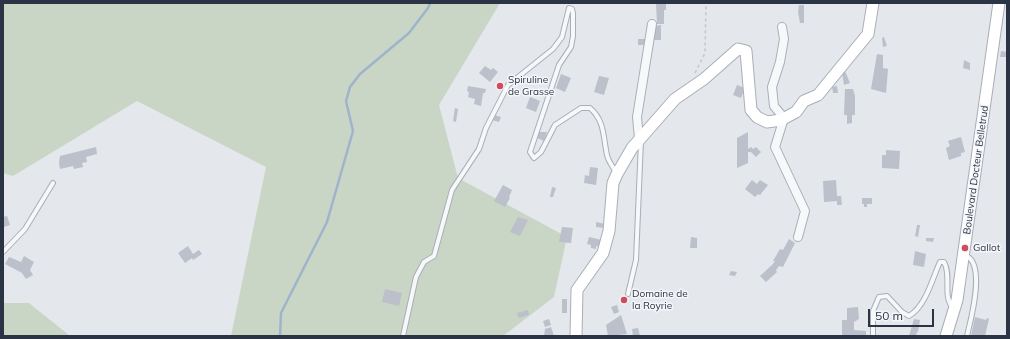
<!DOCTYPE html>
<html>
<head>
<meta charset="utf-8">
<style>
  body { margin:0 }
  #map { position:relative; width:1010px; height:339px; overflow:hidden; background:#e4e7ec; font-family:Mulish,sans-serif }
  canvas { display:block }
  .frame { position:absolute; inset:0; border:4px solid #2b3445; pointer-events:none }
  .scale { position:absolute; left:868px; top:309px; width:66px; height:18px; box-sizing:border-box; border:2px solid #2b3445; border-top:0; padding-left:5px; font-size:12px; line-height:14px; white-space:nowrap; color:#2b3445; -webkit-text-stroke:3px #f4f6f9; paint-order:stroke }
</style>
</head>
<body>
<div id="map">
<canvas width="1010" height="339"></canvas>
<div class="frame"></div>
<div class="scale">50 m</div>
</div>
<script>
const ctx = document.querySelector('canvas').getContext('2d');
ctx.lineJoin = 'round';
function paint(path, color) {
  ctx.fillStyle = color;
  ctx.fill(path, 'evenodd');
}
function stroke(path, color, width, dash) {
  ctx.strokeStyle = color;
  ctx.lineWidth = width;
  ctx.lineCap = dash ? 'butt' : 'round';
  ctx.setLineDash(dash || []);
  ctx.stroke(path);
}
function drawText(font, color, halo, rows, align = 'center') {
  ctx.font = font + ' Mulish,sans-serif';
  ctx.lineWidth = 3;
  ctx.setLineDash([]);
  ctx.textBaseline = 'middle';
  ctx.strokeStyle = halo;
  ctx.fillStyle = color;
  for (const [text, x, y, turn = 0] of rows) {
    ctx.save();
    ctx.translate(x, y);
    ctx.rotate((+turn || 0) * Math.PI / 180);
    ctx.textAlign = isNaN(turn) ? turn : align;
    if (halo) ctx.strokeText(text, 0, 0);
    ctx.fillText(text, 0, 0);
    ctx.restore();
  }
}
const green = new Path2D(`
  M3 3H500L439 105 458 178 567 237 554 297 503 336H231L266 167 137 101 13 176 3 173Z
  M3 303H29L70 336H3Z`);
const stream = new Path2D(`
  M280 336 281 313 327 222 353 131 346 101 350 87 360 74 409 33 428 8 430 3`);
const building = new Path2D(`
  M656 3H666V10H664V24H657Z
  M799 5H804V23H800L798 12Z
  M661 25V40H654L655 26Z
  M884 37 887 46 883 47 882 38Z
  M638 39H647V45H638Z
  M1001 51 1007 52 1006 57H1000Z
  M877 54 883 55V68L888 69 886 93 871 89Z
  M964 60 970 63V70L963 68Z
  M485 66 491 70 493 68 498 72 490 82 479 73Z
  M845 71 850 83 844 85 842 72Z
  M561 74 571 78 565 92 556 88Z
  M599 76 609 78 604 95 594 92Z
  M737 85 745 88 741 98 733 95Z
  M468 86 486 89 485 93H483L481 106 474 104 475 99 468 97 469 92 467 91Z
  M837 86 838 93H833L832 87Z
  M845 89H853L855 96V115H852V123L847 124V115H844Z
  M530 97 540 101 536 112 526 108Z
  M455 108 458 109 456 122 453 121Z
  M494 115 501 117 499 122 492 120Z
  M539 132H547L544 141 537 138Z
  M748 132V149L751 147 753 149 756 147 761 152 756 157 751 152H748V163L737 168V138Z
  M961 137 965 152 961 153V156L949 160 946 148 950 146 948 141Z
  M96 147 97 154 86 157 87 162 82 163 83 167 74 169 73 166 60 169 59 163 60 156Z
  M886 150 900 151 899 169 882 168V155H886Z
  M590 167 598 168 596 185 584 183 585 175 589 176Z
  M752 180 757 184 760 180 768 185 760 195 758 194 755 197 745 189Z
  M836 180 837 196H841L842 205H837V201L824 202 823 181Z
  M503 185 512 190 509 197 510 198 505 207 494 201Z
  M552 187 556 188 553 197H550Z
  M862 198H872V204H867V207H864V204H862Z
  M7 216 10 225 4 227 3 217Z
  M518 217 528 220 520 236 510 232Z
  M596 222 605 224 604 228 596 227Z
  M917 225H920L918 237 915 236Z
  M562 227 573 228 571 243 559 242Z
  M589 237 602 240 600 247 596 246V249L591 248V245L587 244Z
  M691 237 697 238V248H690Z
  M926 238H934L933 242 926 241Z
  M789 239 795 243 783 267 779 266 776 270 777 272 766 282 760 276 773 264 775 261H773L780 249 783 250Z
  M188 246 193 254 199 250 202 254 193 260 192 258 185 263 178 253Z
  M915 251 926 254 924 267 913 265Z
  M24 256 34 262 30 270 33 275 26 279 22 273 5 264 9 257 21 262Z
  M731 271 737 272 735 276 729 275Z
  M385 289 402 293 399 306 382 302Z
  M562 299H567V313H562Z
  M617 305 619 312 614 314 611 307Z
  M858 307 859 319 854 322V330L866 331V336H842V320H847V308Z
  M528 310 529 315 519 318 517 313Z
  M621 315 627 334 608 336 606 325Z
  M975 317 986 320 987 318 989 319 985 336H971Z
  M549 319 551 325 545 327 543 321Z
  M914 319 920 320 918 332H917L916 336H909Z
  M551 327 554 336H544L545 329Z
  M638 328 640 336H633L632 329Z`);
const path = new Path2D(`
  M695 73 705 53 706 3`);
const lane = new Path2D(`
  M3 252 25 229 53 183
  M964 255C987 261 971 319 967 336
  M628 294 636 260 641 141
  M403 336 416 277 424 262 434 256 452 190 479 149 486 128 508 85 553 49 562 37 569 8 572 9 573 13V36L571 47 559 65 530 152 534 158 541 152 555 125 581 108H590C605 121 603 137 607 155 608 161 613 167 616 172
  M873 336V311L879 297 887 296 902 312 909 316C926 306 932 279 940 262H944C952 276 942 296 953 308`);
const street = new Path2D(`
  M782 27 784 39 780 62 772 87 774 106 784 118 775 147 805 211 798 237
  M639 139 637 117 652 24`);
const secondary = new Path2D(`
  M576 336 577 290 603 253 609 231 613 183 617 174 632 148 675 99 704 79 738 49 746 51 751 110 757 117 767 122 781 120 796 112 804 101 818 95 868 34 873 3
  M946 336 957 300 999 3`);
const markers = [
  [500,86,4,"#d1495b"],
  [965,248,4,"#d1495b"],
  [624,300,4,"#d1495b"]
];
const poiNames = [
  ["Spiruline",508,80],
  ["de Grasse",508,92],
  ["Gallot",973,248],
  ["Domaine de",632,294],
  ["la Royrie",632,306]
];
const streetNames = [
  ["Boulevard Docteur Belletrud",976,170,-82]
];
paint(green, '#c9d6c5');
stroke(stream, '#9fb4cc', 2.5);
paint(building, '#bbc0ca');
stroke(lane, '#a9aeb7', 6);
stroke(street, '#a9aeb7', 10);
stroke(secondary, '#a9aeb7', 13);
stroke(path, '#c2c5cb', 1.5, [3, 3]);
stroke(lane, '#f7f8fa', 4);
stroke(street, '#f7f8fa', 8);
stroke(secondary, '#fff', 11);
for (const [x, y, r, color] of markers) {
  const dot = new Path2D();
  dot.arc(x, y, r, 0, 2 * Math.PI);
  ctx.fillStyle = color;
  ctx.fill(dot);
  stroke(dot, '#f4f6f9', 1.5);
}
drawText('10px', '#2b3445', '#f4f6f9', poiNames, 'left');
drawText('10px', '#2b3445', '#f4f6f9', streetNames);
</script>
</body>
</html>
